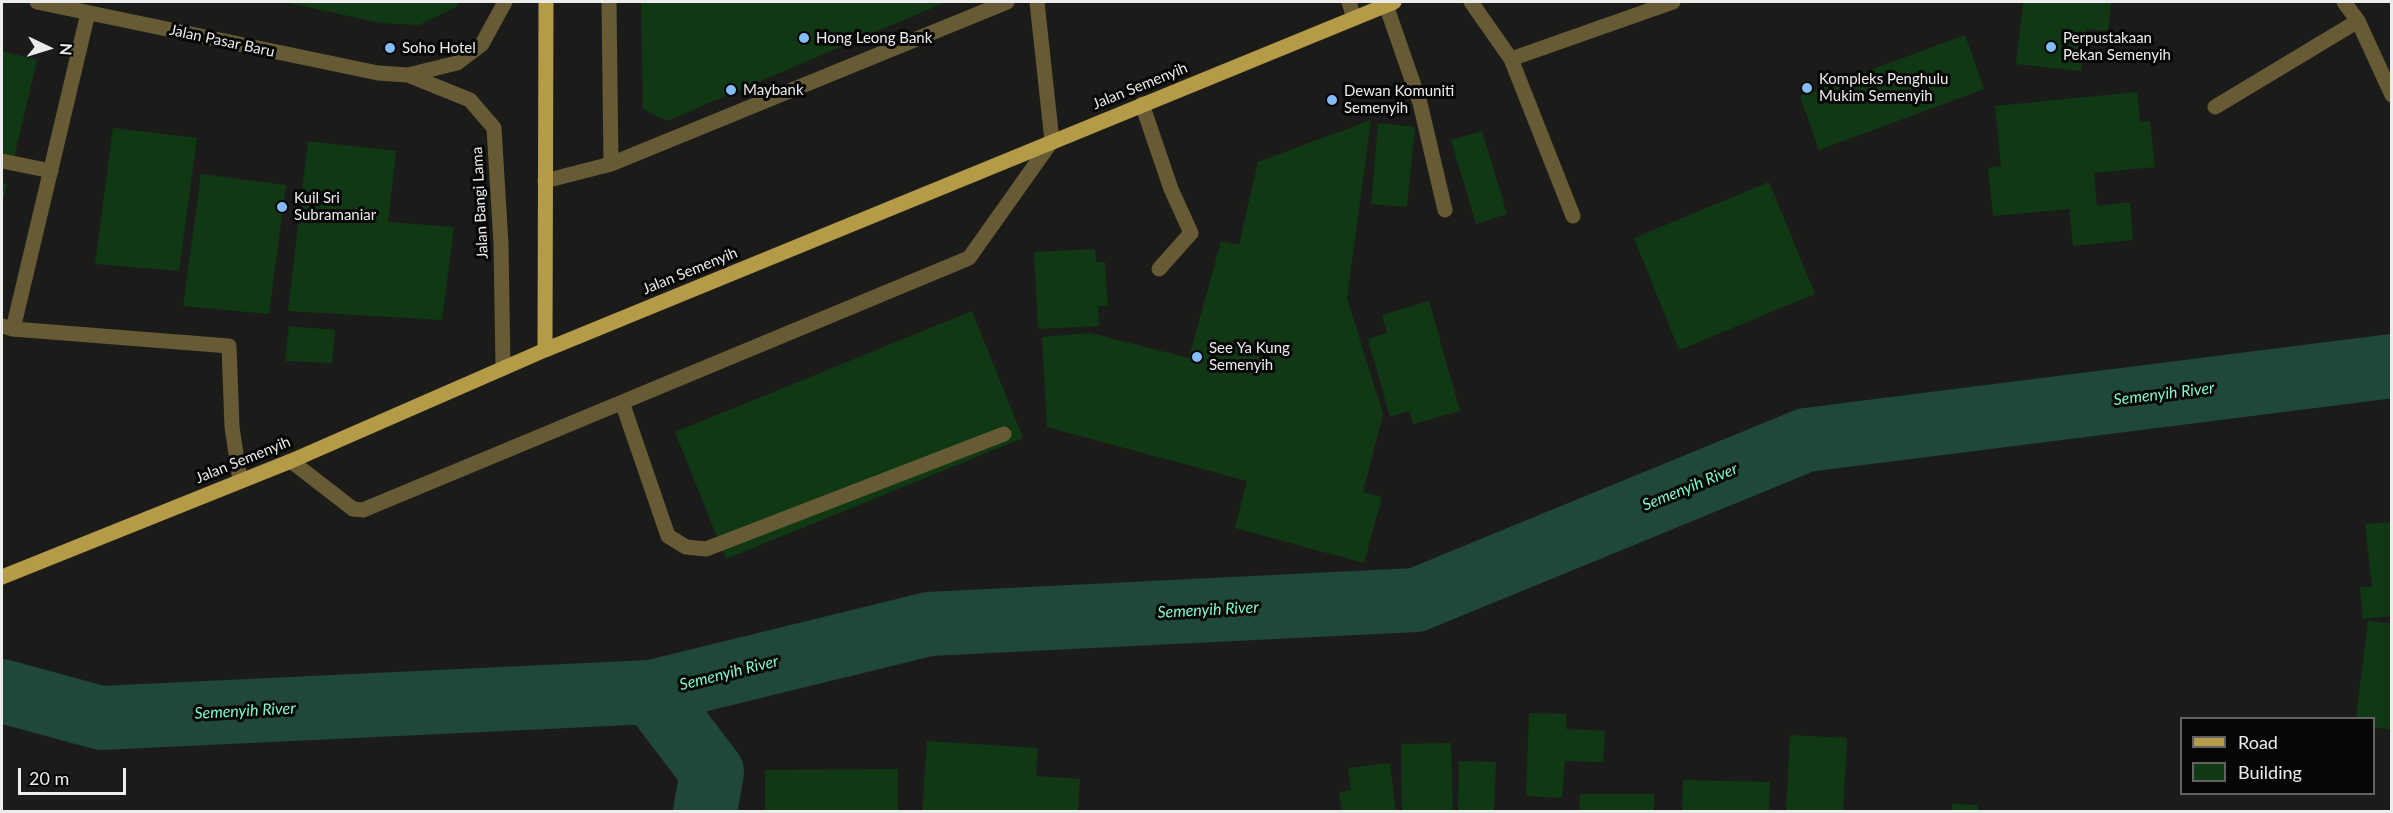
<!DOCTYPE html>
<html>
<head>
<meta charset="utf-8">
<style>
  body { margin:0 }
  #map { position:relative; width:2393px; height:813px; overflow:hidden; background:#1b1c1a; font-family:Lato,sans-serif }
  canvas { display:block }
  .frame { position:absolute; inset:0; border:3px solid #ececeb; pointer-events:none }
  .legend { position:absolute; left:2180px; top:717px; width:195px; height:78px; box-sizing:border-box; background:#060606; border:2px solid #626262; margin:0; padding:8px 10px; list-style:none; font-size:18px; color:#ececeb }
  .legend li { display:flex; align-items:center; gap:12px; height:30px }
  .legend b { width:30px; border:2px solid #626262 }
  .north { position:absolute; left:18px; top:18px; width:60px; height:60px; -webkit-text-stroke:4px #060606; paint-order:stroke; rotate:94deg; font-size:16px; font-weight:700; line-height:24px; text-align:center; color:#ececeb }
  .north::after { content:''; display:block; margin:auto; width:21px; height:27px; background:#ececeb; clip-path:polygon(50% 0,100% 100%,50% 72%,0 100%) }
  .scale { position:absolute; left:18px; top:768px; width:108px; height:27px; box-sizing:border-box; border:3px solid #ececeb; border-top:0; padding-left:8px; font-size:18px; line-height:21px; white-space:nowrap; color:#ececeb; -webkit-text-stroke:4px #060606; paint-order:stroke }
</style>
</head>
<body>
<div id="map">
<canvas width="2393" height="813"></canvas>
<div class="frame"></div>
<ul class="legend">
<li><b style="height:8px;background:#b59a47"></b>Road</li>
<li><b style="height:16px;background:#113814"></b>Building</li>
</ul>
<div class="north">N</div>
<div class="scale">20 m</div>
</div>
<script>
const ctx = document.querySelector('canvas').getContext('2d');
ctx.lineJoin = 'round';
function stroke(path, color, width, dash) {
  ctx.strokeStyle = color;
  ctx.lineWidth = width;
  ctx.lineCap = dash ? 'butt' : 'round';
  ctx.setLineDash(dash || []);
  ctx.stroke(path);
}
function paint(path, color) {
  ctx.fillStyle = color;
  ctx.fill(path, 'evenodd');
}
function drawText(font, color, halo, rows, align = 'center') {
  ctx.font = font + ' Lato,sans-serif';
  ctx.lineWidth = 6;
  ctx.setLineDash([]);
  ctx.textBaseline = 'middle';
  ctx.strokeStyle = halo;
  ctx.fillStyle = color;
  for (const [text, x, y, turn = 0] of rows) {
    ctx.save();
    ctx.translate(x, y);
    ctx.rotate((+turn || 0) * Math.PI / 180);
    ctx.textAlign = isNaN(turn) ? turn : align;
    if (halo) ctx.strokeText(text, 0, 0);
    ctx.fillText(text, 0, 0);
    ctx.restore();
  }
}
const river = new Path2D(`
  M2 691 101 718 651 692 929 624 1416 600 1806 440 2392 366
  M651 692 712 772 705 812`);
const building = new Path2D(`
  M285 2H458V6L419 25 381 23Z
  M641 2H946L667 121 643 109Z
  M2023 2H2111L2108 31 2086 29 2081 71 2016 64Z
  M1965 35 1984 89 1819 150 1800 96Z
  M2 51 37 60 14 158 2 155Z
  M2137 92 2140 122 2150 121 2155 167 2094 173 2097 206 2130 202 2133 240 2073 246 2069 209 1993 216 1988 168 2001 166 1995 106Z
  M1371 120 1347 298 1383 414 1363 492 1382 497 1364 563 1235 528 1247 481 1047 427 1042 337 1090 333 1189 358 1221 241 1239 245 1258 162Z
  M1378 123 1415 127 1407 207 1371 204Z
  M113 128 197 138 179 271 95 264Z
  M1482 131 1507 214 1476 224 1451 140Z
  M308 141 396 151 388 222 454 227 442 320 288 311Z
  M201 174 286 185 269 314 183 306Z
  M1769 182 1815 294 1679 350 1634 238Z
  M2 183 7 184 2 205Z
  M1095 249 1096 262H1105L1108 306H1098L1099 326 1038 329 1034 252Z
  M1429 301 1460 411 1413 424 1409 411 1390 417 1368 339 1387 333 1382 315Z
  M972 311 1023 438 726 559 675 432Z
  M289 326 335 330 332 363 285 361Z
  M2392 522V616L2363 619 2360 587H2372L2365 524Z
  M2368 621 2392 623V730L2374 727V718H2356Z
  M1529 713 1566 714V729L1605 731 1603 762 1565 761 1562 798 1526 796Z
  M1790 735 1847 738 1843 812H1786Z
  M927 741 1038 748 1036 776 1080 779 1078 812H922Z
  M1451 743 1453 812H1402L1401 744Z
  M1459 761 1496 762 1494 812H1458Z
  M1390 763 1396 812H1342L1339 792 1351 790 1348 768Z
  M898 769V812H765V770Z
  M1683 780 1770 782 1769 812H1682Z
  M1580 794H1654V812H1579Z
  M1952 804 1978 805V812H1952Z`);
const service = new Path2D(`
  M609 2 611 164
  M1349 2 1354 18
  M1471 2 1511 59 1673 2
  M1386 5 1420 103 1445 210
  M1511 59 1573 216
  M1142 104 1171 189 1191 233 1159 269
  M2215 107 2358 21
  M2 161 51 171
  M545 181 611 164 1007 2
  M13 329 229 346 232 427 240 480
  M622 402 668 536 686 547 706 549 1004 434
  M291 461 353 509 363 510 969 258 1052 141 1037 2`);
const minor = new Path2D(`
  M2344 2 2358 21 2392 95
  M2 326 13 329 88 13`);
const tertiary = new Path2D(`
  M37 2 378 73 408 75 470 100 494 128 501 244 503 368
  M408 75 457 63 482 44 505 2`);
const primary = new Path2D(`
  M545 350 546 2
  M2 577 291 461 545 350 1394 2`);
const markers = [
  [804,38,6,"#84bcfb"],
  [2051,47,6,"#84bcfb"],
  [390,48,6,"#84bcfb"],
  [1807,88,6,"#84bcfb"],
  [731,90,6,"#84bcfb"],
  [1332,100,6,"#84bcfb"],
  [282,207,6,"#84bcfb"],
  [1197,357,6,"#84bcfb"]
];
const poiNames = [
  ["Hong Leong Bank",816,38],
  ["Perpustakaan",2063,38],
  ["Pekan Semenyih",2063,55],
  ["Soho Hotel",402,48],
  ["Kompleks Penghulu",1819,79],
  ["Mukim Semenyih",1819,96],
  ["Maybank",743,90],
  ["Dewan Komuniti",1344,91],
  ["Semenyih",1344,108],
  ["Kuil Sri",294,198],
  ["Subramaniar",294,215],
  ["See Ya Kung",1209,348],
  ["Semenyih",1209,365]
];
const streetNames = [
  ["Jalan Pasar Baru",222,41,12],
  ["Jalan Semenyih",1140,86,-22],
  ["Jalan Bangi Lama",480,203,-93],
  ["Jalan Semenyih",690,271,-22],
  ["Jalan Semenyih",243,460,-22]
];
const waterNames = [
  ["Semenyih River",2164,394,-7],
  ["Semenyih River",1690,487,-22],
  ["Semenyih River",1208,610,-3],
  ["Semenyih River",729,673,-14],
  ["Semenyih River",245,711,-3]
];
stroke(river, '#1f473b', 64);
paint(building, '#113814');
stroke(service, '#675b35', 15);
stroke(minor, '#675b35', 15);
stroke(tertiary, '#675b35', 15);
stroke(primary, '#b59a47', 15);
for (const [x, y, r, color] of markers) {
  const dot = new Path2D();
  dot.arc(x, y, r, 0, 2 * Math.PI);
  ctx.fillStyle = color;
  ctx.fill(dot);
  stroke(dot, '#060606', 2);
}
drawText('15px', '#ececeb', '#060606', poiNames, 'left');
drawText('15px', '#ececeb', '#060606', streetNames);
drawText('italic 16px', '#7dfad5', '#060606', waterNames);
</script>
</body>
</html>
